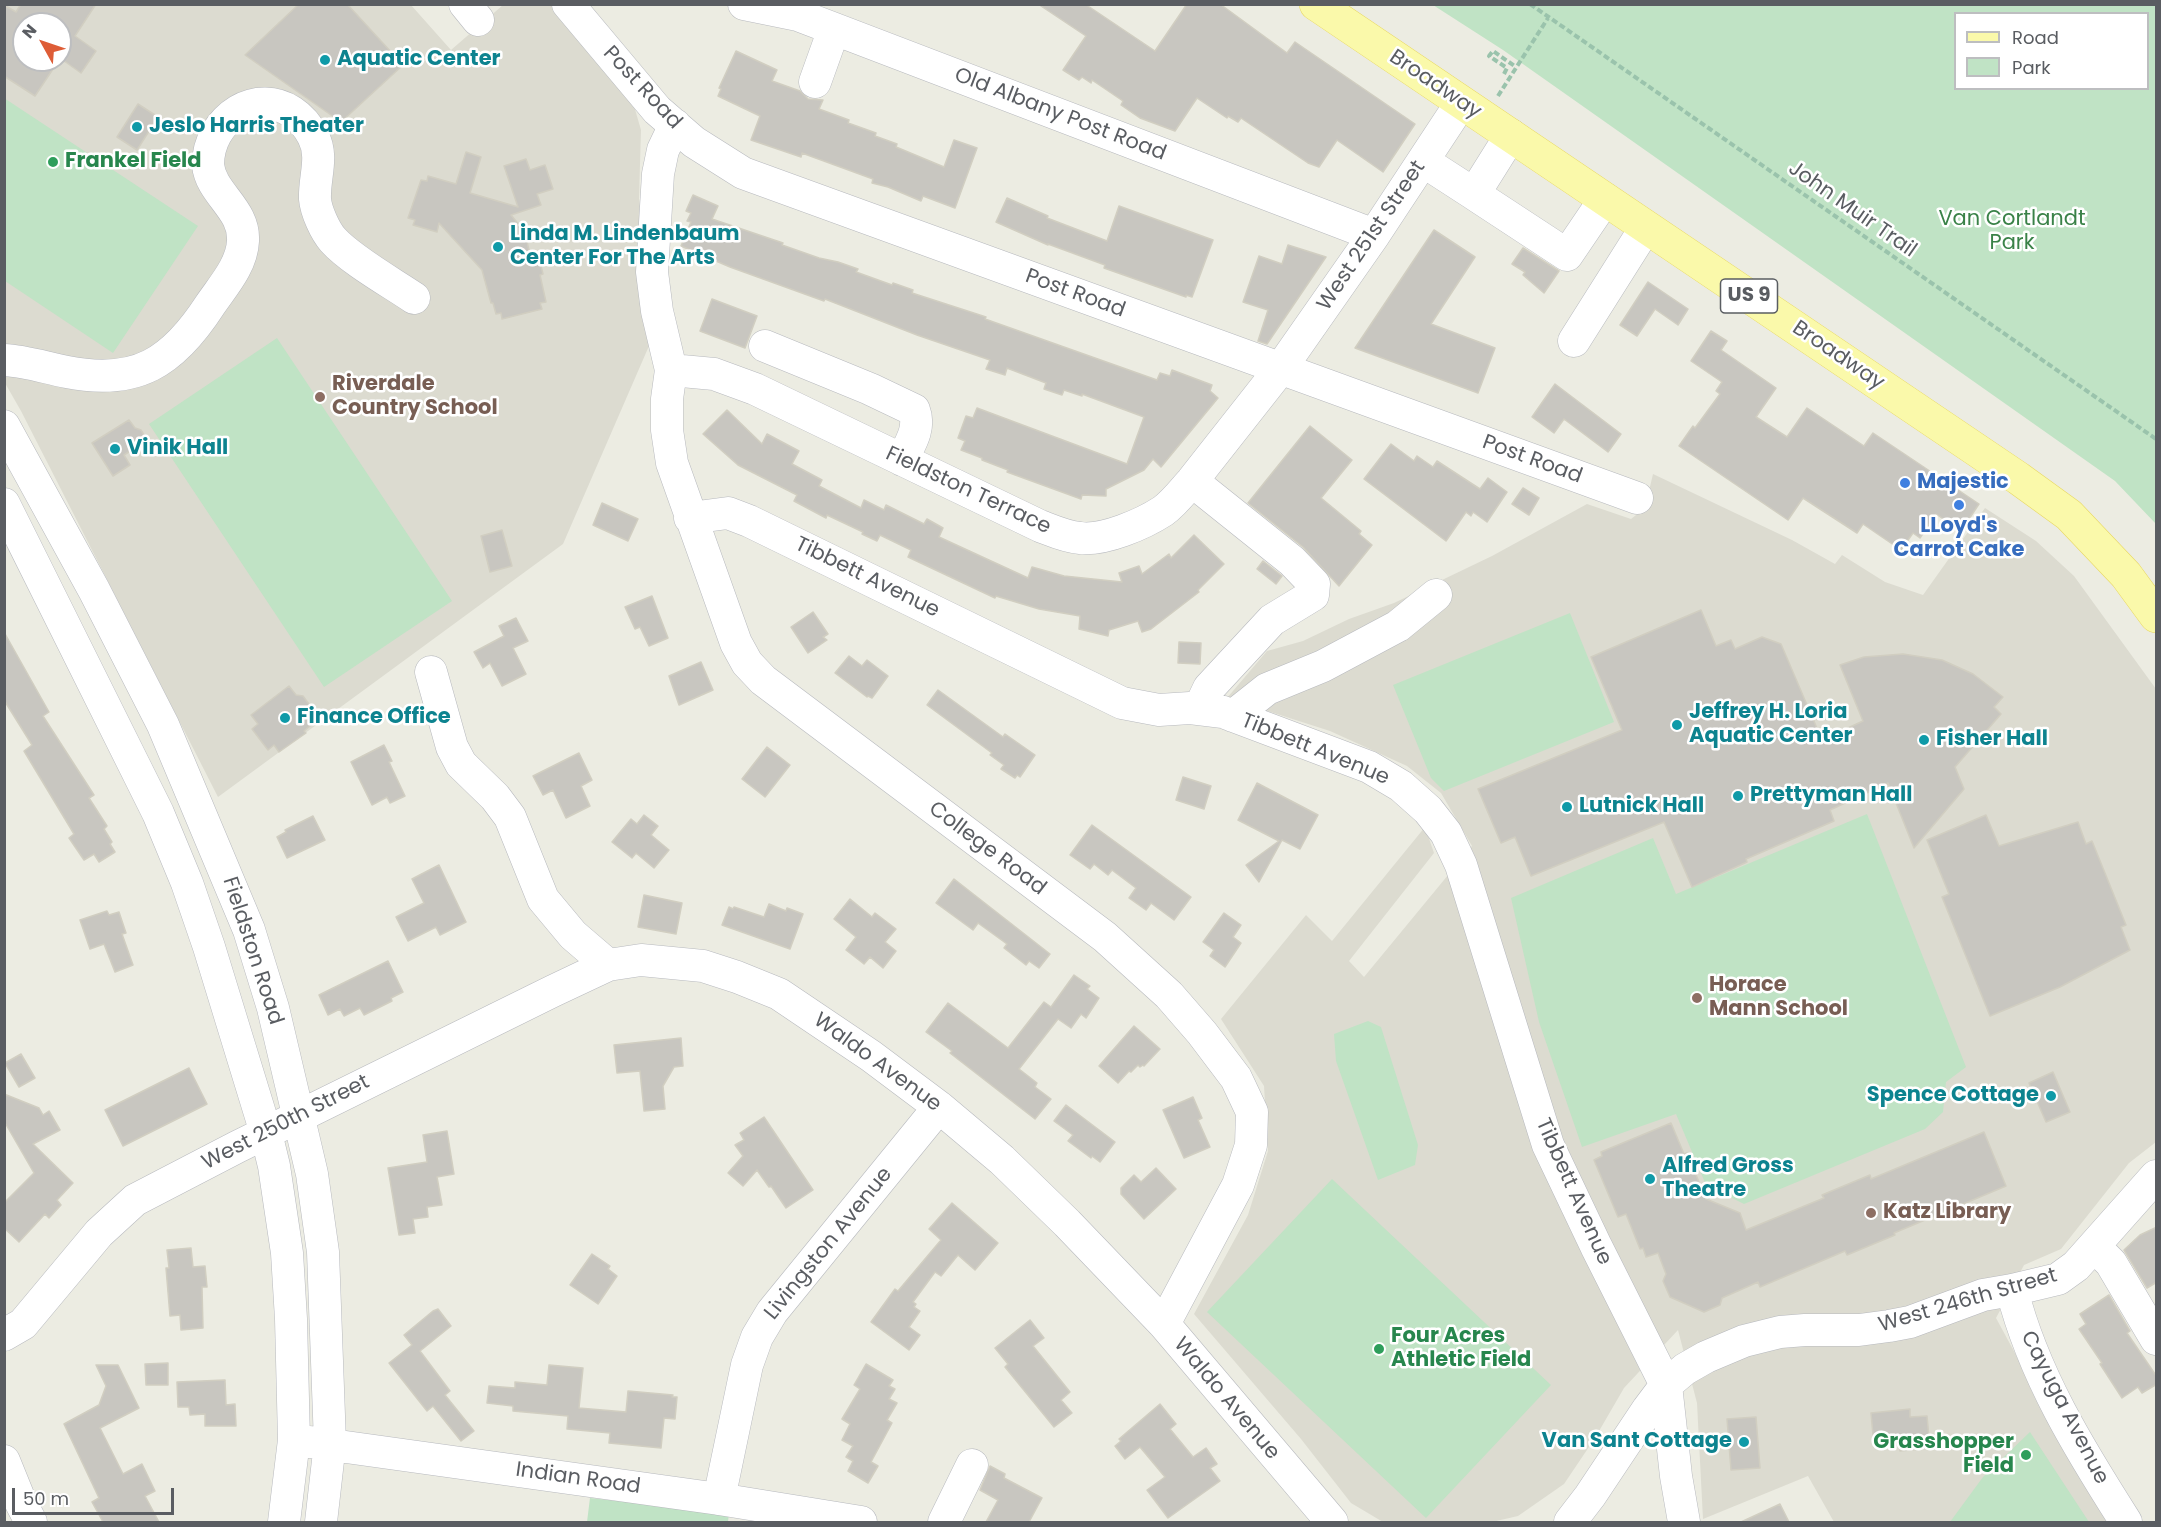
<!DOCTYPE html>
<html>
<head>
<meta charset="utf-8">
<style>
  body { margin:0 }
  #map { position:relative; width:2161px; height:1527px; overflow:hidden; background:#ecece2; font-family:Poppins,sans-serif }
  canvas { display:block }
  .frame { position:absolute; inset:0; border:6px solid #5a5d62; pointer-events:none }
  .legend { position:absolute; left:1954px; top:12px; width:195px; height:78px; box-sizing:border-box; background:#fff; border:2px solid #bdbec0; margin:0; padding:8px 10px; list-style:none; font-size:18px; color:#5a5d62 }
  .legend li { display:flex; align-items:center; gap:12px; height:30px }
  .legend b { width:30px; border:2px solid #bdbec0 }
  .north { position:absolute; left:12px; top:12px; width:60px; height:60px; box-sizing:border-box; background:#fff; border:2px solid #bdbec0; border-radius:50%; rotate:310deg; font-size:16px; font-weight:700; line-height:24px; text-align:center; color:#5a5d62 }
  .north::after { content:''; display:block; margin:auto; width:21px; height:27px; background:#de5d37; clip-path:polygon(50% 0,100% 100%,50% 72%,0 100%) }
  .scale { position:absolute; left:12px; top:1488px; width:162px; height:27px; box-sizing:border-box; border:3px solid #5a5d62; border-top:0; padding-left:8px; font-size:18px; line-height:21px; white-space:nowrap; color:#5a5d62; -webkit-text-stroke:4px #fff; paint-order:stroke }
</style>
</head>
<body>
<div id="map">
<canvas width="2161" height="1527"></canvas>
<div class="frame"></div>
<ul class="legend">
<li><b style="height:8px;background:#faf9aa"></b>Road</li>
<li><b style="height:16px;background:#c0e3c5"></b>Park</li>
</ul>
<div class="north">N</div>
<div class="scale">50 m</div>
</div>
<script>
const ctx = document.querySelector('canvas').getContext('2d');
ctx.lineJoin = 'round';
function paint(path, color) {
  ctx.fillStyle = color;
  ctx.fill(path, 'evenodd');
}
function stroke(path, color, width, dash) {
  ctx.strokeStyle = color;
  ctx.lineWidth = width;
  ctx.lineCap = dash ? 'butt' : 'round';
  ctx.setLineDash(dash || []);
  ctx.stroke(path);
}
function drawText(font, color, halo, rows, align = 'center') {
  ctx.font = font + ' Poppins,sans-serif';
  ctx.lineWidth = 5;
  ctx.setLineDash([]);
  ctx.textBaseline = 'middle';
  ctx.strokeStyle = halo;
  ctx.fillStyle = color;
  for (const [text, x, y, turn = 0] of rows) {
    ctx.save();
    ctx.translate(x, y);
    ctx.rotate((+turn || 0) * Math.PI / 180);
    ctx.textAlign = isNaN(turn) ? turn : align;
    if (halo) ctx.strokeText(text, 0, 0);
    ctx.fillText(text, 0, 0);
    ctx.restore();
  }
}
const education = new Path2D(`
  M5 5H411L451 50 503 5H551L630 92 641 130 639 199 652 339 563 544 218 797 21 411 5 383ZM24 24H60V60H24Z
  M1653 474 1792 540 1835 564 1842 555 1885 582 1923 595 1985 508 2036 541 2074 576 2156 689V1142L2129 1163 2061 1249 2024 1265 1996 1318 2096 1503 2110 1522H1834L1808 1476 1703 1519 1697 1403 1678 1330 1624 1388 1595 1438 1564 1484 1518 1516 1492 1522H1383L1351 1503 1301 1439 1194 1314 1248 1215 1268 1151 1264 1086 1221 1019 1306 915 1332 941 1425 827 1434 853 1349 961 1364 977 1472 846 1441 793 1407 766 1330 731 1227 698 1267 651 1303 641 1349 619 1394 603 1492 556 1587 504 1631 519 1645 508Z`);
const green = new Path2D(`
  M1433 5H2156V524L2115 481 1503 50ZM1956 14H2148V88H1956Z
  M4 98 198 226 113 353 5 281Z
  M277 338 452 601 324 687 149 424Z
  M1570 613 1614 722 1444 791 1431 778 1393 685Z
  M1867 814 1966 1067 1946 1082 1943 1112 1925 1129 1744 1204 1706 1185 1676 1114 1582 1147 1539 1022 1511 898 1653 838 1676 894Z
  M1368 1021 1381 1027 1418 1145 1415 1165 1378 1180 1336 1061 1334 1034Z
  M1332 1179 1551 1385 1426 1518 1207 1312Z
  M2030 1432 2089 1522H1950L1983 1477Z
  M590 1498 729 1513 728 1522H587Z`);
const building = new Path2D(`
  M21 4H96L75 36 96 51 81 73 60 58V24H24V60H59L35 96 4 76V5L16 12Z
  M299 4H347L403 65 341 122 245 55Z
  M1038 4H1085L1155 51 1187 4H1220L1287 53 1295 42 1415 124 1383 172 1337 140 1319 167 1308 163 1241 118 1238 122 1228 116 1227 118 1197 98 1175 131 1140 118 1121 105 1123 101 1092 80 1091 83 1082 77 1079 80 1063 70 1086 36Z
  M736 51 777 70 772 81 800 91 808 99 823 100 819 109 849 120 848 123 876 133 875 136 897 144 896 147 944 167 954 140 977 148 955 208 923 196 921 201 888 187 872 183 873 179 802 153 801 157 751 140 760 116 718 96 721 89 719 88Z
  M138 104 158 117 137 150 117 137Z
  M466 152 481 157 470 193 518 207 504 166 526 159 530 170 545 165 553 189 537 194 541 205 511 215 525 232 531 260 539 258 543 274 540 275 546 302 540 303 542 309 502 319 501 313 496 314 493 303H491L482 270 439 223 437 232 413 225 415 220 408 218 421 180 427 181 428 176 456 184Z
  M693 195 718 206 712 219 783 243 782 245 819 258 838 262 858 269 856 272 892 285 893 283 913 290 912 293 986 317 985 319 1157 380 1160 373 1170 376 1172 370 1212 385 1210 391 1218 398 1161 467 1153 459 1144 470 1106 489V496L1082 495 1081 499 1007 472 1008 470 982 460V458L961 450 965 441 958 438 966 416 973 418 977 408 1127 464 1144 417 1082 394V396L1064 390 1062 395 1044 389 1046 383 1007 368 1005 375 986 369 990 360 917 335 825 299 824 301 730 267 681 246 691 222 687 221 691 213 686 211Z
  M1007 198 1048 216 1047 218 1107 241 1119 206 1213 240 1192 297 1186 295V297L1104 268 1105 265 1048 244V245L996 222Z
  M1434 230 1475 257 1431 324 1495 348 1478 393 1355 348Z
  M1288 245 1326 257 1267 344 1258 341 1268 310 1243 302 1259 256 1282 264Z
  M1523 248 1559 271 1544 293 1523 275 1525 272 1512 264Z
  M1648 282 1688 309 1678 325 1655 309 1637 336 1620 325Z
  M712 299 757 316 745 348 700 331Z
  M1711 331 1727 341 1721 350 1776 388 1756 417 1787 437 1807 408 1864 446 1873 433 1979 504 1961 531 1936 514 1920 538 1913 533 1901 550 1863 524 1857 533 1803 498 1788 520 1679 446 1693 426 1695 428 1720 394 1716 391 1722 382 1691 361Z
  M1555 384 1621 434 1608 452 1564 419 1554 433 1532 417Z
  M727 410 762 444 767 434 799 451 792 464 822 480 819 486 861 508 864 500 884 510 886 505 924 524 927 519 943 528 939 537 1028 578 1032 567 1064 576 1122 582 1119 573 1139 566 1142 574 1169 554 1171 558 1194 535 1224 564 1198 590 1199 592 1151 629 1142 632 1138 621 1109 630 1108 636 1079 629 1080 616 1039 609 996 596 995 598 908 557 911 550 880 535 877 541 862 534 863 532 827 515 826 518 794 501 797 495 738 465 703 434Z
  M129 420 135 428 141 430 147 440 124 455 130 465 113 476 92 443Z
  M1310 426 1352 460 1321 498 1361 531 1359 534 1372 545 1339 586 1303 547 1248 503Z
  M1391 444 1414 461 1417 456 1433 467 1437 461 1480 489 1488 478 1507 492 1487 522 1473 512 1471 516 1466 512 1446 541 1364 479Z
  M1523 488 1539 498 1529 515 1512 504Z
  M602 503 638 519 628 541 593 525Z
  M502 530 512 566 490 572 481 536Z
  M1263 561 1282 576 1276 584 1257 569Z
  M652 596 668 638 649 646 640 627 635 629 625 607Z
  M1701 610 1716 646 1731 640 1735 649 1762 637 1781 644 1822 740 1863 721 1840 665 1864 657 1903 654 1942 660 1973 674 2003 697 1994 707 2001 714 1955 767 1964 789 1914 848 1888 783 1830 810 1834 821 1746 859 1747 862 1692 887 1664 822 1531 876 1515 837 1501 843 1478 789 1622 730 1591 657Z
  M813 612 828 634 823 637 827 640 808 653 791 627Z
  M516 618 528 641 513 648 526 674 502 686 490 663 483 668 474 652 504 636 499 626Z
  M4 632 49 712 43 716 94 795 89 798 107 826 104 829 112 842 110 844 115 852 99 862 94 854 84 860 69 838 74 834 24 751 32 745 4 700Z
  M1179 642 1201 643 1200 664 1178 663Z
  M849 656 862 666 867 660 888 676 872 698 868 696 867 697 835 673Z
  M701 662 713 690 679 705 669 676Z
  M289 686 296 695 303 696 317 715 315 722 304 731 306 733 279 752 274 745 268 750 252 729 258 724 251 715Z
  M938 690 1003 737 1005 734 1035 755 1020 777 1017 775 1015 778 1001 769 1004 765 990 755 992 753 927 705Z
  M384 745 392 761 389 762 405 796 390 803 387 797 372 805 351 762Z
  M767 747 790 765 765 797 742 779Z
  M579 753 592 780 581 786 590 806 566 818 553 790 543 795 533 776Z
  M1183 777 1211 786 1204 809 1176 800Z
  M1257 783 1318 815 1300 849 1282 840 1259 882 1246 865 1279 841 1238 820Z
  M644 815 658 826 651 835 669 850 654 868 636 853 632 858 612 842 631 819 637 824Z
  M1986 815 1999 846 2078 822 2086 844 2092 841 2126 925 2121 927 2130 950 2060 987 1990 1016 1942 897 1949 894 1927 840Z
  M313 816 325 840 287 858 277 837 286 832 285 830Z
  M1092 825 1191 897 1174 920 1151 903 1146 910 1129 898 1136 888 1112 870 1108 875 1094 864 1090 869 1070 855Z
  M439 865 466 922 440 935 436 927 408 941 396 917 424 903 412 879Z
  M954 879 1050 954 1039 968 1029 961 1026 965 1004 948 1007 944 978 923 973 930 936 903Z
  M644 895 682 903 676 934 638 927Z
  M850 899 872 917 875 913 896 929 885 942 896 951 883 968 870 957 864 964 846 950 856 937 834 919Z
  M769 904 786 911 787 908 803 914 790 949 722 925 729 907 733 909 734 907 764 917Z
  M107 911 109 915 119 912 126 933 122 934 133 965 115 972 104 944 90 949 80 920Z
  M1224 913 1241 925 1233 937 1241 943 1225 967 1210 956 1214 950 1203 942Z
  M388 961 403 992 391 998 392 1001 364 1015 360 1008 344 1016 340 1009 328 1015 319 995Z
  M1074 975 1090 986 1087 989 1099 998 1086 1018 1081 1014 1071 1028 1058 1019 1019 1069 1037 1083 1035 1087 1051 1099 1035 1119 950 1053 952 1051 926 1032 948 1003 1008 1048 1044 1002 1051 1007Z
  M1134 1026 1160 1049 1144 1066 1143 1065 1140 1067 1138 1065 1131 1072 1129 1071 1118 1083 1099 1066Z
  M681 1038 683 1066 674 1067 663 1086 665 1109 644 1111 640 1071 617 1073 614 1045Z
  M21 1054 35 1078 19 1087 5 1063Z
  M189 1068 207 1104 123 1146 105 1110Z
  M2053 1072 2070 1112 2046 1122 2029 1083Z
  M4 1094 39 1108 43 1115 49 1111 60 1130 33 1144 73 1183 57 1200 61 1205 49 1218 45 1214 19 1242 4 1228V1203L34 1173 4 1121Z
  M1193 1097 1202 1118 1198 1120 1210 1147 1184 1158 1163 1110Z
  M1066 1105 1115 1142 1100 1162 1092 1156 1091 1158 1068 1141 1073 1135 1054 1121Z
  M764 1117 813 1190 786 1208 771 1186 769 1187 757 1170 743 1186 728 1173 743 1156 735 1145 744 1140 740 1133Z
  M1671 1123 1684 1154 1687 1153 1706 1199 1740 1213 1746 1230 1824 1198 1822 1195 1870 1175 1871 1179 1984 1132 2006 1186 1894 1233 1895 1235 1847 1255 1845 1251 1760 1287 1758 1282 1722 1298 1720 1305 1704 1312 1670 1297 1663 1281 1666 1274 1658 1253 1646 1257 1643 1248 1640 1249 1626 1214 1618 1217 1594 1160 1602 1156 1601 1152Z
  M447 1131 454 1174 437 1177 442 1205 427 1207 428 1217 413 1219 415 1233 399 1235 388 1168 427 1162 423 1135Z
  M1156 1168 1176 1189 1144 1219 1121 1194V1188L1134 1175 1141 1182Z
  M952 1203 998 1243 975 1270 958 1255 941 1276 935 1272 913 1302 916 1304 914 1307 920 1311 909 1327 920 1335 909 1350 871 1322 895 1289 898 1291 941 1240 929 1229Z
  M2157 1227V1282L2147 1288 2124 1250 2140 1235Z
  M191 1248 193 1267 205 1266 207 1287H202L203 1328 181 1330 180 1315 170 1316 166 1268H169L167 1250Z
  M592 1254 610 1266 608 1269 617 1276 598 1304 570 1285Z
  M2109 1295 2130 1331 2127 1333 2157 1377V1384L2142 1393 2138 1387 2122 1398 2100 1364 2102 1363 2079 1329 2086 1324 2080 1314Z
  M438 1309 451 1326 420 1351 450 1391 445 1395 474 1431 461 1441 433 1406 427 1411 389 1363 412 1345 404 1335 433 1311Z
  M1030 1320 1044 1338 1033 1346 1070 1392 1061 1400 1072 1413 1054 1427 1005 1367 1008 1364 995 1348Z
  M168 1363V1385H146L145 1364Z
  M866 1364 893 1380 889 1386 895 1389 889 1399 897 1403 887 1420 892 1423 871 1462 878 1466 868 1483 848 1471 853 1461 846 1457 853 1446 842 1440 850 1424 842 1419 860 1389 854 1385Z
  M96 1365H118L139 1408 100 1428 123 1474 142 1464 155 1491 145 1496 159 1522H103L92 1502 99 1498 64 1424 99 1405 106 1386Z
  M549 1365 583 1368 579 1408 626 1412 628 1391 673 1395 672 1397H677L675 1419 664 1418 661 1448 609 1443 610 1433 567 1429 568 1416 513 1411V1406L487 1403 489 1386 515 1388V1382L547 1385Z
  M225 1380 226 1405 235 1404 236 1426H205V1414L190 1415 189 1407H178L177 1382Z
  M1160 1404 1176 1424 1170 1429 1193 1457 1206 1448 1217 1464 1210 1468 1220 1481 1168 1518 1147 1490 1165 1477 1140 1447 1125 1459 1115 1446 1121 1441 1119 1439Z
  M1910 1409V1417L1927 1416 1930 1448 1900 1451 1899 1445 1874 1447 1871 1413Z
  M1756 1417 1760 1468 1731 1470 1727 1419Z
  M990 1466 1005 1474 1004 1478 1042 1498 1029 1522H986L998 1500 980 1490Z
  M1780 1504 1789 1522H1741Z`);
const path = new Path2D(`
  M1530 4 2156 439
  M1504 74 1507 68 1489 56 1493 51 1516 67
  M1498 96 1548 18`);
const minor = new Path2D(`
  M465 4 478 20
  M568 4 657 110 694 142 743 173 1637 498
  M744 4 798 15 1374 235
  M815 82 834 29
  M675 125 663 150 658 174 652 272 657 311 671 370 667 399V430L672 463 736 643 747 663 763 680 1105 937 1169 995 1202 1033 1236 1078 1252 1112 1251 1145 1238 1185 1164 1324
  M1511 135 1474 194 1567 255 1605 199
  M1423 161 1474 194
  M1574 341 1646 227
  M765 346 870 389 914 410C921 428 910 444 902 460
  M4 360C26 361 46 368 67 372 137 386 173 362 210 305 223 286 242 265 243 241 245 209 211 194 208 165 208 155 211 143 216 134 240 93 291 93 313 136 324 157 314 177 315 199 316 211 325 231 333 240 351 260 392 283 414 298
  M671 370 714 374 755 389 1040 526C1053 531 1066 537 1080 538 1104 541 1143 524 1163 511 1174 503 1183 491 1192 481L1281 368 1374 235 1461 103
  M4 426 94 590 163 725 249 930 273 1008 312 1174 323 1252 330 1443 321 1522
  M1192 481 1292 561 1314 584 1313 595 1272 620 1209 688 1199 709
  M4 504 158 813 187 883 209 947 266 1133 274 1166 287 1253 291 1319 294 1440 284 1522
  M690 518 728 513 749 521 1122 703 1159 710 1190 708 1223 712 1369 767 1401 786 1428 810 1446 833 1461 865 1548 1145 1596 1246 1666 1385 1676 1476 1684 1522
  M431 672 452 747 461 764 495 797 510 817 543 899 573 935 608 965 641 960 703 966 737 977 779 994 871 1056 939 1107 1002 1160 1067 1223 1164 1324 1332 1522
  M1233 716 1267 689 1323 666 1398 626 1436 595
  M2095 1247 2111 1263 2156 1339
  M2012 1290C2033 1374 2080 1450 2126 1522
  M4 1335 23 1324 99 1233 135 1200 237 1147 553 991 608 965
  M310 1442 719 1499 861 1522
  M4 1461 21 1503 31 1522
  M719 1499 747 1365 757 1337 772 1312 939 1107
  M944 1522 972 1465
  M1570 1522 1590 1496 1648 1409 1666 1385 1685 1369 1706 1357 1744 1341 1780 1332 1805 1330H1859L1889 1326 1910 1322 1983 1295 2012 1290 2058 1279 2076 1266 2156 1176`);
const major = new Path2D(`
  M1316 4 2018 478 2069 515 2126 575 2156 616`);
const markers = [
  [325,60,6,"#0f9aa8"],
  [137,127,6,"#0f9aa8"],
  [53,162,6,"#2e9e5b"],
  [498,247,6,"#0f9aa8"],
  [320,397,6,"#8d6e63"],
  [115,449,6,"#0f9aa8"],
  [1905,483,6,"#3f7fe0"],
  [1959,505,6,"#3f7fe0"],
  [285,718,6,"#0f9aa8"],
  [1677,725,6,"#0f9aa8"],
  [1924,740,6,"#0f9aa8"],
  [1738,796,6,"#0f9aa8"],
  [1567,807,6,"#0f9aa8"],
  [1697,998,6,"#8d6e63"],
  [2051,1096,6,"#0f9aa8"],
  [1650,1179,6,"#0f9aa8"],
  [1871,1213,6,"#8d6e63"],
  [1379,1349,6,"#2e9e5b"],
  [1744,1442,6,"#0f9aa8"],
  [2026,1455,6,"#2e9e5b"]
];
const shields = [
  [1749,296,57]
];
const shieldNames = [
  ["US 9",1749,296]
];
const cultureNames = [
  ["Aquatic Center",337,60],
  ["Jeslo Harris Theater",149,127],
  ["Linda M. Lindenbaum",510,235],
  ["Center For The Arts",510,259],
  ["Vinik Hall",127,449],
  ["Jeffrey H. Loria",1689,713],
  ["Aquatic Center",1689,737],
  ["Finance Office",297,718],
  ["Fisher Hall",1936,740],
  ["Prettyman Hall",1750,796],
  ["Lutnick Hall",1579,807],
  ["Spence Cottage",2039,1096,"right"],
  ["Alfred Gross",1662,1167],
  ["Theatre",1662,1191],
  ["Van Sant Cottage",1732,1442,"right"]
];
const streetNames = [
  ["Broadway",1435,85,34],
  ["Post Road",642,88,47],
  ["Old Albany Post Road",1060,115,21],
  ["John Muir Trail",1852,210,35],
  ["West 251st Street",1372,236,-56],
  ["Post Road",1075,294,20],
  ["Broadway",1838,356,34],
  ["Post Road",1532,460,20],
  ["Fieldston Terrace",968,491,25],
  ["Tibbett Avenue",867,578,26],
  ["Tibbett Avenue",1315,750,22],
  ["College Road",987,849,37],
  ["Fieldston Road",252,951,72],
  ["Waldo Avenue",877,1063,36],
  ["West 250th Street",286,1123,-27],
  ["Tibbett Avenue",1573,1192,66],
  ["Livingston Avenue",829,1244,-51],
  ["West 246th Street",1968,1301,-16],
  ["Waldo Avenue",1226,1399,50],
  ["Cayuga Avenue",2064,1408,63],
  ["Indian Road",578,1479,8]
];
const leisureNames = [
  ["Frankel Field",65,162],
  ["Four Acres",1391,1337],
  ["Athletic Field",1391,1361],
  ["Grasshopper",2014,1443,"right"],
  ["Field",2014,1467,"right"]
];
const parkNames = [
  ["Van Cortlandt",2012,220],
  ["Park",2012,244]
];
const educationNames = [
  ["Riverdale",332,385],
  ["Country School",332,409],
  ["Horace",1709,986],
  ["Mann School",1709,1010],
  ["Katz Library",1883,1213]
];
const shopNames = [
  ["Majestic",1917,483],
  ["LLoyd's",1959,527,"center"],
  ["Carrot Cake",1959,551,"center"]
];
paint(education, '#dcdbd0');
paint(green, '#c0e3c5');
paint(building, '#c8c6c0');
stroke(building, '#d1cec1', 1.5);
stroke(minor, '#b7b9be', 33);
stroke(major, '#e8d760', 34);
stroke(path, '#9ac3ac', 4, [6, 3]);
stroke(minor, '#fff', 32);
stroke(major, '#faf9aa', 33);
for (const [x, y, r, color] of markers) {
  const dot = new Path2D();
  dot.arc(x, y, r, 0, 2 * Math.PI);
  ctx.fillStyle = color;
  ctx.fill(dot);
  stroke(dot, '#fff', 2);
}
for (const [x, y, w] of shields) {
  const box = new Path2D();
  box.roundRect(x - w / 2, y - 17, w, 34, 4.5);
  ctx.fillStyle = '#fff';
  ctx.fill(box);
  stroke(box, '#5a5d62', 1.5);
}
drawText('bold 20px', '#5a5d62', null, shieldNames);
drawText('bold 21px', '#0d838f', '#fff', cultureNames, 'left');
drawText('21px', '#5a5d62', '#fff', streetNames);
drawText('bold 21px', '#27864d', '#fff', leisureNames, 'left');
drawText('21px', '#3a8248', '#fff', parkNames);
drawText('bold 21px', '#785e54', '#fff', educationNames, 'left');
drawText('bold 21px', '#366cbe', '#fff', shopNames, 'left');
</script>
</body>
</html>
